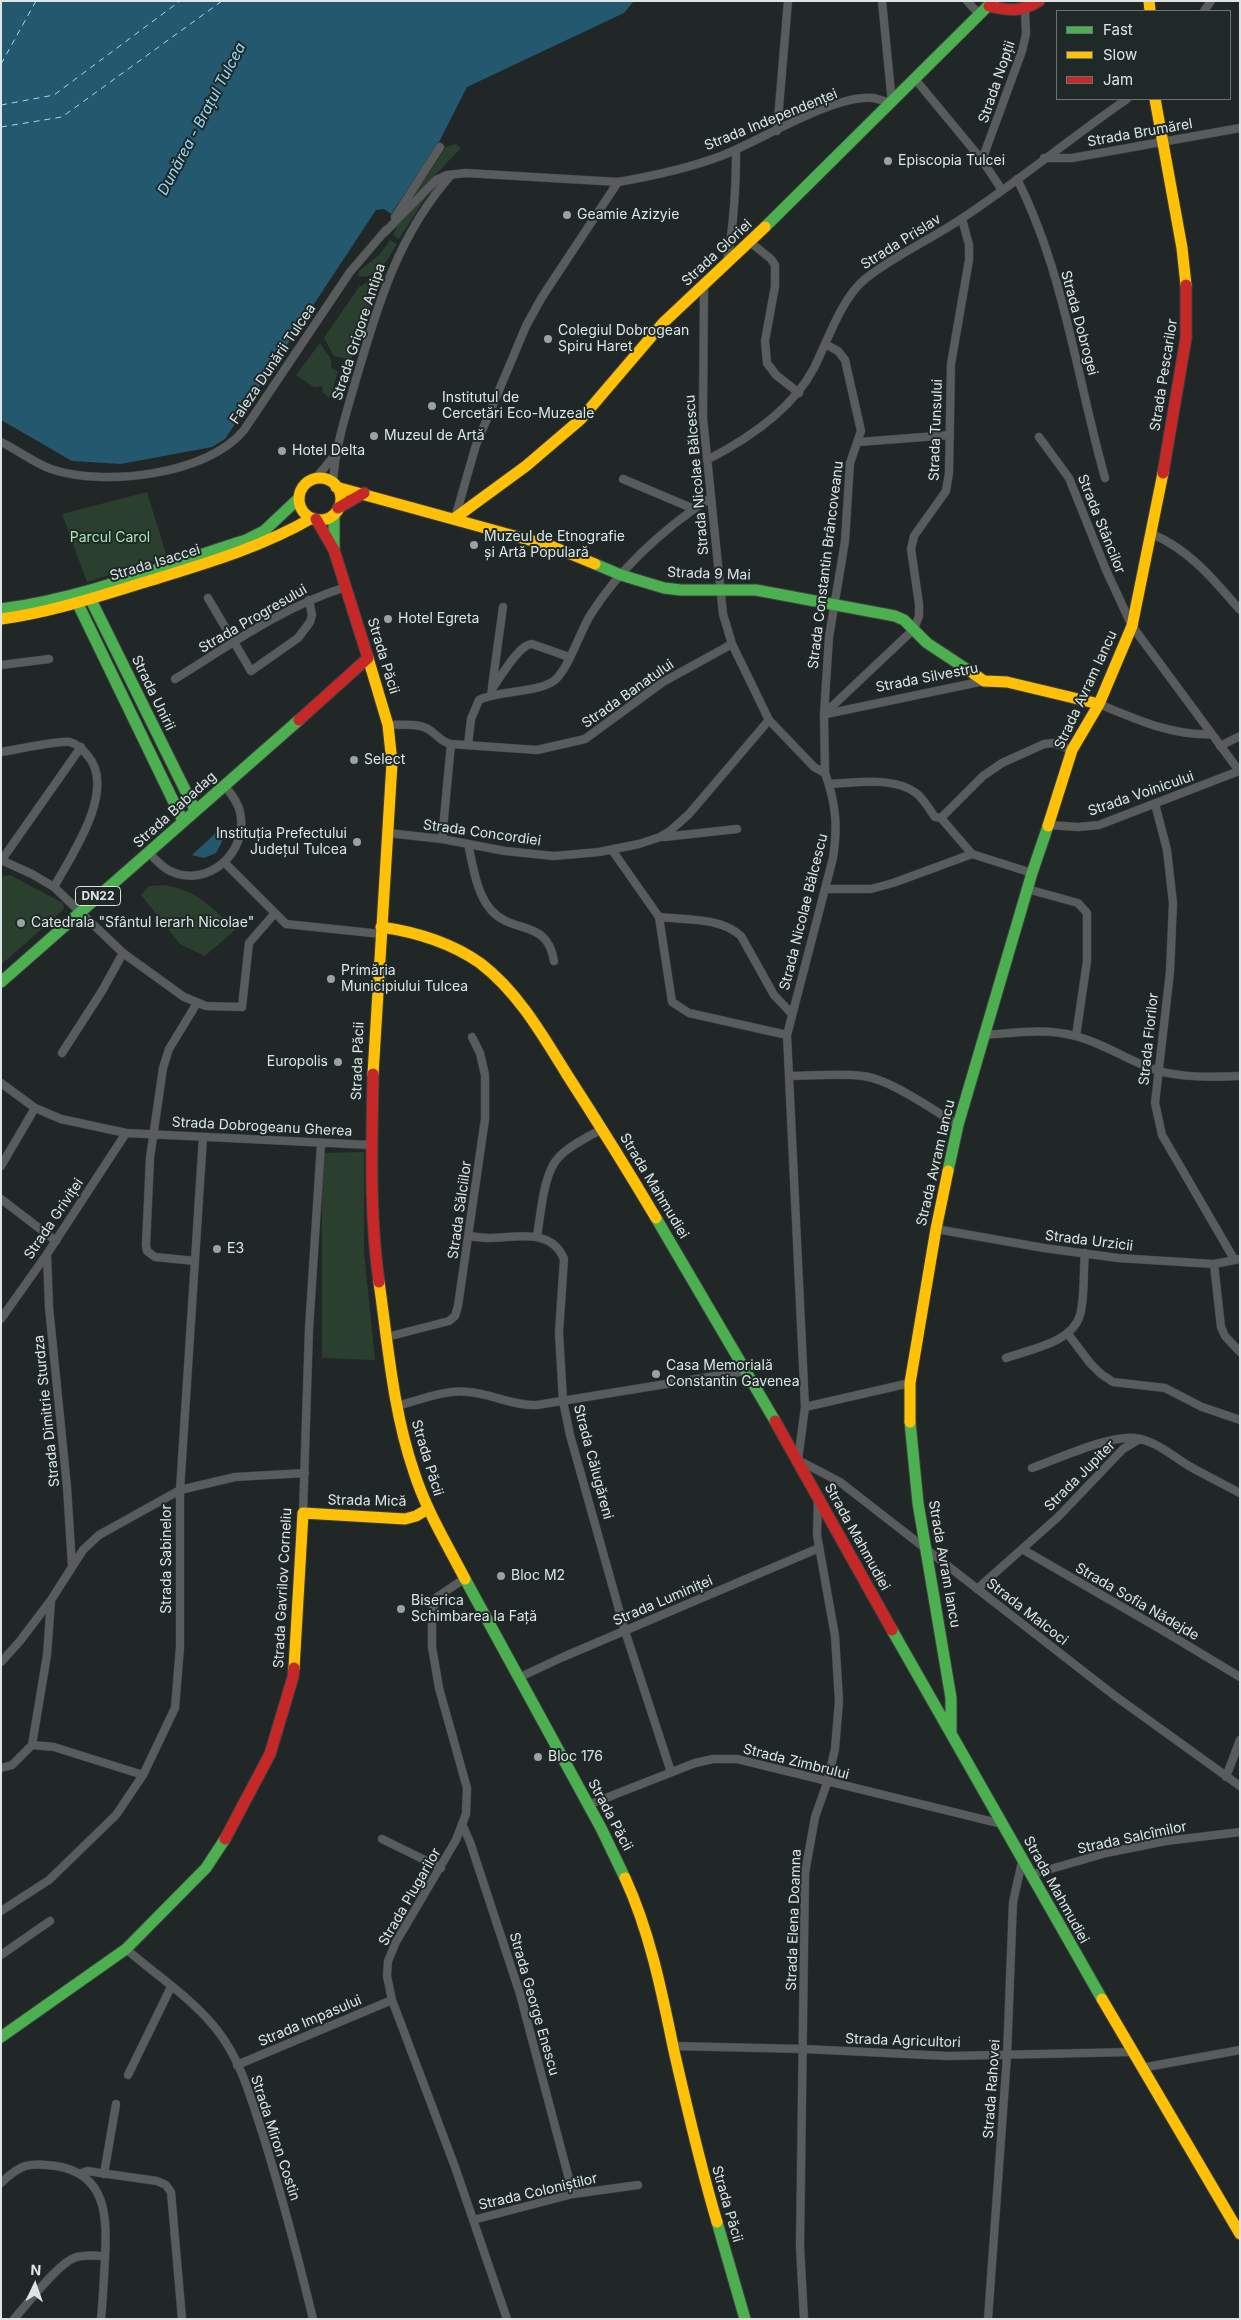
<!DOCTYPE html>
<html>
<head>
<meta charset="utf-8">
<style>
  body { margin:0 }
  #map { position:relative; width:1241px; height:2320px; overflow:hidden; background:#212626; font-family:Inter,sans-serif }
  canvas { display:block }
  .frame { position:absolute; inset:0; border:2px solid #dee5e5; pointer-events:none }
  .legend { position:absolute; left:1056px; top:10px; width:175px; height:90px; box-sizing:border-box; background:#1e2928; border:1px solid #6b7474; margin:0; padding:6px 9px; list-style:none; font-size:15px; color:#dee5e5 }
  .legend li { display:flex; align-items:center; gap:10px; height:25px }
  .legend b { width:25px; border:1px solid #6b7474 }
  .north { position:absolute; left:10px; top:2260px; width:50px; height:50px; -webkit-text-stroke:4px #1e2928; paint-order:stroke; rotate:3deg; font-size:14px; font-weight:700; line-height:20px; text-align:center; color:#dee5e5 }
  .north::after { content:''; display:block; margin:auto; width:18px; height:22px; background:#dee5e5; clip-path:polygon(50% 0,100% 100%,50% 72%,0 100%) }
</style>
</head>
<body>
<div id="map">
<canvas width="1241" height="2320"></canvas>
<div class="frame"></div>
<ul class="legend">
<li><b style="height:6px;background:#4caf50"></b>Fast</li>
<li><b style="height:6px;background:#ffc107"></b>Slow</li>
<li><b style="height:6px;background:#c62828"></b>Jam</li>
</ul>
<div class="north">N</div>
</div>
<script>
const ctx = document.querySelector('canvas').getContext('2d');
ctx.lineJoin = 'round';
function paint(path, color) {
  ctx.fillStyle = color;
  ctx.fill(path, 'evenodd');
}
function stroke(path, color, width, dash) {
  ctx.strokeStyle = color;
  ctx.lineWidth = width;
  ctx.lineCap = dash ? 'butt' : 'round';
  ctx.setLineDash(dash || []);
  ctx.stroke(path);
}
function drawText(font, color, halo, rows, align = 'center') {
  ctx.font = font + ' Inter,sans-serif';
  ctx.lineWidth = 4;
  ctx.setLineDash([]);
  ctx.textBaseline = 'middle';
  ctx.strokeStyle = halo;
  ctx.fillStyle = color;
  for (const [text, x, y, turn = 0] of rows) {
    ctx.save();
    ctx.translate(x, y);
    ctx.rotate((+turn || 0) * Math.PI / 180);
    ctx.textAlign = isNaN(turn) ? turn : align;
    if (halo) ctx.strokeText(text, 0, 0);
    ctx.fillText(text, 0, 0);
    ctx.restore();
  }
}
const green = new Path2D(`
  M456 144 461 148 408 204 446 147Z
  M430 191 399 239 393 236 398 224Z
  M390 240 397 244C389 257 377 281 358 276L359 271 380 254Z
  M371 280 375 281 377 290 351 360 334 356 324 338 359 287Z
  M320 343 331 359V368L338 371 330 398 323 393 322 386 314 387 296 375Z
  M147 492 167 557 87 582 62 514Z
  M10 875 63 903 64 909 1 965V882L3 876Z
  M165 885C200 892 210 906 235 930L205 956 180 944 141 895 149 886Z
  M364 1152V1252L375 1360 322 1358V1153Z`);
const water = new Path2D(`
  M1 1H634L624 13 467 87 439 142 391 214 384 209 376 210 225 439 212 447 121 464 72 461 1 420Z
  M220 829 222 842 216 853 204 858 192 855Z`);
const ferry = new Path2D(`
  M1 64 36 1
  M1 105 54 95 180 1
  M1 127 62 117 222 1`);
const street = new Path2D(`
  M967 1 980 15
  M1204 11 1211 1
  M915 79 982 160 1002 190
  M777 131 788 1
  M1044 158H1072L1240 128
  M982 160 1022 51 1026 34 1025 11
  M1017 179C1064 272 1077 378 1105 478
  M395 217 440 147
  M384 233 436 180 447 175 466 173 618 182C653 176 689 168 721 156 760 141 834 94 873 98 879 99 886 102 892 103L882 1
  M750 242 771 259 775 265V286L765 341 767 363 776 375 799 393
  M727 262C734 224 736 189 736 150
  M704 285 703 418 723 614 732 644 769 720 814 767 825 773C836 804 838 826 833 858L787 1035 805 1407 798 1460 840 1482 1115 1696 1240 1786
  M1039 437 1069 478 1106 570 1132 626 1240 772
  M1 442C18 450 34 463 51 469 103 487 208 475 244 430L350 272 386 230
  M859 442 950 435
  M707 460C748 439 792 410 814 368 828 340 841 299 865 279 895 255 932 239 964 217 1020 180 1072 137 1127 99
  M315 479 335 455
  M623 479 694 509
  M333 483C335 446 347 411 357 376 379 301 399 234 451 175
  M455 518 476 445 526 326 542 297 618 182
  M1152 534C1190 550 1214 580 1240 610
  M208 598 251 671 298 638 310 622 312 615 309 600
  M1 665 49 659
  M175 679C230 645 284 606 346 587
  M492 687 503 607
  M491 695 492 689C500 678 519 644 532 644L569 657
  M1099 704C1133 718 1172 736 1210 734
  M824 714 914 629 919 616V604L911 549 914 536 946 491 949 473 951 364 969 260V245L962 219
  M826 714 984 681
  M388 725C401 725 417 723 428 729 437 734 440 742 451 744L537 750 585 739 663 682 732 644
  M468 745 471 719 479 700C500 690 539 693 555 680 569 668 580 631 591 614 621 567 665 528 710 498
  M1220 746 1240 736
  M1 752C15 750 59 740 70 742 78 744 83 750 88 756 117 790 71 856 54 887
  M825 773 824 714 829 637 845 541 850 463 861 431 845 360 838 351 825 344
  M829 784C855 783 894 776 916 793 924 799 929 809 935 817L941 818 972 854 1032 873
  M1155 804 1167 850 1173 903 1170 972 1155 1103 1162 1135 1234 1259
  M941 818 983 776 1002 763 1044 744 1053 743 1072 750
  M1049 825 1078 827 1099 825 1239 771
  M388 833 442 839 505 851 554 856 599 852 639 844 660 837 670 831 689 814 769 720
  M664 837 737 829
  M442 839 451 744
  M468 844C473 865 476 893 491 910 513 935 547 918 554 961
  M612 850 659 917 672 1002 689 1013 787 1035
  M149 853C156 860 162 867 170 871 208 889 249 852 240 812 238 802 231 794 225 786
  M1 860 32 874 54 887 123 953 184 997 206 1006 242 1007 249 943 275 913
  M1 861 81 747
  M225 863 286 924 381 934
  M825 889H871L893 883 972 854
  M1027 889 1078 903 1087 913V961L1076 1036
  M659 917C686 920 720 917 741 936L774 995 792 1014
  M984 1035C1015 1033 1045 1028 1075 1036 1104 1043 1128 1061 1156 1070 1180 1078 1215 1077 1240 1076
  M62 1053 102 991 123 953
  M789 1076C813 1076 839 1073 863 1076 890 1079 933 1110 958 1125
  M1 1083 35 1108 61 1119 126 1133 370 1145
  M1 1166 35 1108
  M1 1199 56 1241
  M936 1229 1044 1248 1118 1258 1214 1264 1240 1259
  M469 1236C476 1237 483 1238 489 1238 516 1238 551 1227 564 1259L559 1333 563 1401 570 1435 625 1631 671 1772
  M537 1236C541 1214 543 1173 559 1157 570 1145 588 1137 602 1129
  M47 1254 49 1307 67 1487 72 1566
  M195 1261 155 1257 147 1251 146 1245 150 1158 163 1068 169 1049 197 1003
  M1214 1264 1221 1327 1225 1336 1240 1352
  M1 1319 47 1254 126 1133
  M1068 1334 1090 1363 1101 1374 1113 1382 1165 1388 1202 1407 1240 1420
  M387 1337 449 1321 455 1316 458 1306 485 1119V1075L480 1053 472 1037
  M1006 1358C1030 1349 1072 1343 1080 1315 1085 1298 1083 1271 1085 1253
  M397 1406C420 1400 445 1389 469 1392 492 1394 513 1406 537 1405L746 1371
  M805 1407 910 1383
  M1032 1468C1057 1459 1109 1435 1135 1438 1156 1441 1171 1455 1189 1466 1205 1475 1223 1484 1240 1493
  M303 1513 309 1329 321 1144
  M1022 1549 1162 1630 1240 1677
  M464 1579 437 1597 432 1612V1647L439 1688 467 1788 466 1814 456 1840 396 1942 388 1961 387 1976 392 2000 455 2167 507 2319
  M977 1589 1058 1517 1123 1449 1138 1440
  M1 1662 20 1641 51 1600 83 1550 99 1535 180 1490 235 1477 305 1473
  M518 1678 563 1657 819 1548
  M32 1745 47 1655 51 1601
  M1 1768 12 1765 32 1745 54 1747 143 1775
  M1226 1777 1240 1740
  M588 1805 695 1763 713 1759H737L1002 1824
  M462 1824 470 1842 520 1994 573 2194
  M382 1839 441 1868
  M1030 1875 1106 1853 1166 1841 1240 1832
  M1 1911 49 1880 116 1815 143 1775 175 1708 180 1647V1490L203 1137
  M126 1949C156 1975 193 1999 217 2030 241 2060 251 2099 263 2135 282 2196 298 2257 313 2319
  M1 1955 50 1921
  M673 2046 804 2049 948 2056 1131 2052
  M237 2065 392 2000
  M1141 2068 1240 2050
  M128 2075 171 1987
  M80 2174 87 2171 157 2181 166 2185 171 2192 182 2319
  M104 2174 116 2104
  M1 2183C20 2164 30 2162 56 2166 107 2174 107 2217 105 2258 104 2278 103 2298 101 2319
  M473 2220 573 2194 638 2185
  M14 2319C27 2304 58 2264 74 2258 84 2254 95 2256 105 2256
  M804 2319 800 2247 805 1873 815 1817 827 1783 835 1749 839 1701 835 1636 817 1535 818 1499
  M988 2319 1007 2056 1013 1902 1022 1862`);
const fast = new Path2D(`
  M765 227 993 1
  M334 515V548
  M595 564 621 575 664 588 681 590H756L895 616 904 620 927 643 974 674
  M84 595 90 598 195 810
  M77 602 183 821
  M1 609C85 598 166 565 246 540L264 531 299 498
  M1 982 299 720
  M948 1171 958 1125 1032 873 1048 826
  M656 1218 775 1421
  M910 1422 918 1503 951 1698V1732
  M465 1579 601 1828 625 1878
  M892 1630 1102 1999
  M1 2037 126 1949 206 1868 225 1839
  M717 2222 745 2319`);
const slow = new Path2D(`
  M1149 1 1150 11
  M1155 99 1182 248 1186 285
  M299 499a21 21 0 1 1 42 0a21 21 0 1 1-42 0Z
  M336 487 551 546 595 564
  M455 518 526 466 581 419 663 323 765 227
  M1 619C53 612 102 595 152 580 207 563 262 547 312 518
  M368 658 388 725 392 763 373 1074
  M974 674 984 681 1007 682 1099 704
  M1048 826 1072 750 1099 704 1132 626 1163 473
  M381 927C416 932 450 942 480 963 517 991 542 1034 566 1073 597 1121 627 1169 656 1218
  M379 1282C388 1345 393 1411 414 1472 426 1510 447 1544 465 1579
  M910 1422V1383L936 1229 948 1171
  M294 1668 303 1513 405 1519 416 1516 428 1509
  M625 1878C650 1932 662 1993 674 2051 687 2108 700 2165 717 2222
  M1102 1999 1240 2234`);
const jam = new Path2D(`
  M989 6C1009 11 1021 12 1039 1
  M1163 473 1186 338V285
  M338 508 364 493
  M299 720 368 658 334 550 316 519
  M373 1074C372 1143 369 1212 379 1282
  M775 1421 892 1630
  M225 1839 270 1754 293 1677 294 1668`);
const markers = [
  [888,161,5,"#9ca2a2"],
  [567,215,5,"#9ca2a2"],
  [548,339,5,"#9ca2a2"],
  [432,406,5,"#9ca2a2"],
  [374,436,5,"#9ca2a2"],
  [282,451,5,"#9ca2a2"],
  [474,545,5,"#9ca2a2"],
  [388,619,5,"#9ca2a2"],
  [354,760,5,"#9ca2a2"],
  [357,842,5,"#9ca2a2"],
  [21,923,5,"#9ca2a2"],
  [331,979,5,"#9ca2a2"],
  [338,1062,5,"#9ca2a2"],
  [217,1249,5,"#9ca2a2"],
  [656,1374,5,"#9ca2a2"],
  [501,1576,5,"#9ca2a2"],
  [401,1609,5,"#9ca2a2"],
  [538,1757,5,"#9ca2a2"]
];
const shields = [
  [98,896,45]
];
const shieldNames = [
  ["DN22",98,896]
];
const streetNames = [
  ["Strada Nopții",997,82,-71],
  ["Strada Independenței",771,120,-22],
  ["Strada Brumărel",1140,133,-10],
  ["Strada Prislav",901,242,-32],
  ["Strada Gloriei",717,253,-43],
  ["Strada Dobrogei",1079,323,75],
  ["Strada Grigore Antipa",359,332,-72],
  ["Faleza Dunării Tulcea",273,364,-56],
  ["Strada Pescarilor",1164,375,-81],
  ["Strada Tunsului",936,430,-88],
  ["Strada Nicolae Bălcescu",697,475,-95],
  ["Strada Stâncilor",1101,524,68],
  ["Strada Isaccei",155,563,-17],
  ["Strada Constantin Brâncoveanu",826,565,-83],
  ["Strada 9 Mai",709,574,2],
  ["Strada Progresului",253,619,-30],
  ["Strada Păcii",383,656,73],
  ["Strada Silvestru",927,678,-11],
  ["Strada Avram Iancu",1086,690,-65],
  ["Strada Unirii",153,693,64],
  ["Strada Banatului",628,694,-35],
  ["Strada Voinicului",1141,794,-19],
  ["Strada Babadag",175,810,-42],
  ["Strada Concordiei",482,833,8],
  ["Strada Nicolae Bălcescu",804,912,-76],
  ["Strada Florilor",1149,1039,-84],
  ["Strada Păcii",358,1061,-88],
  ["Strada Dobrogeanu Gherea",262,1127,3],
  ["Strada Avram Iancu",936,1163,-77],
  ["Strada Mahmudiei",654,1186,59],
  ["Strada Sălciilor",460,1210,-82],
  ["Strada Griviței",54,1219,-56],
  ["Strada Urzicii",1089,1241,7],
  ["Strada Dimitrie Sturdza",47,1411,-96],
  ["Strada Păcii",427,1458,73],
  ["Strada Călugăreni",593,1462,75],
  ["Strada Jupiter",1080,1476,-45],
  ["Strada Mică",367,1501,1],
  ["Strada Mahmudiei",857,1537,61],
  ["Strada Sabinelor",167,1559,-90],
  ["Strada Avram Iancu",944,1564,80],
  ["Strada Gavrilov Corneliu",283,1588,-87],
  ["Strada Luminiței",663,1601,-23],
  ["Strada Sofia Nădejde",1137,1602,30],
  ["Strada Malcoci",1027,1612,38],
  ["Strada Zimbrului",796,1762,14],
  ["Strada Păcii",610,1815,62],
  ["Strada Salcîmilor",1132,1838,-12],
  ["Strada Mahmudiei",1056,1890,61],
  ["Strada Plugarilor",410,1897,-60],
  ["Strada Elena Doamna",794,1920,-88],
  ["Strada George Enescu",534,2004,74],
  ["Strada Impasului",310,2021,-23],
  ["Strada Agricultori",903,2041,2],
  ["Strada Rahovei",992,2089,-86],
  ["Strada Miron Costin",275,2138,72],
  ["Strada Coloniștilor",538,2192,-13],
  ["Strada Păcii",727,2204,74]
];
const poiNames = [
  ["Episcopia Tulcei",898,161],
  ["Geamie Azizyie",577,215],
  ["Colegiul Dobrogean",558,331],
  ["Spiru Haret",558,347],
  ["Institutul de",442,398],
  ["Cercetări Eco-Muzeale",442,414],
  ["Muzeul de Artă",384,436],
  ["Hotel Delta",292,451],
  ["Muzeul de Etnografie",484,537],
  ["și Artă Populară",484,553],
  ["Hotel Egreta",398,619],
  ["Select",364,760],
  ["Instituția Prefectului",347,834,"right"],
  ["Județul Tulcea",347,850,"right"],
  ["Catedrala \"Sfântul Ierarh Nicolae\"",31,923],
  ["Primăria",341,971],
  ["Municipiului Tulcea",341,987],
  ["Europolis",328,1062,"right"],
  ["E3",227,1249],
  ["Casa Memorială",666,1366],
  ["Constantin Gavenea",666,1382],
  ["Bloc M2",511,1576],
  ["Biserica",411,1601],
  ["Schimbarea la Față",411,1617],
  ["Bloc 176",548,1757]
];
const parkNames = [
  ["Parcul Carol",110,538]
];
const waterNames = [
  ["Dunărea - Brațul Tulcea",202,119,-62]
];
paint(green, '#2b3f2e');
paint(water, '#24586e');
stroke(ferry, '#97dafa', 1, [6, 5]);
stroke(street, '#3c4040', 9);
stroke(fast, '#3c4040', 13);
stroke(slow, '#3c4040', 13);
stroke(jam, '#3c4040', 13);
stroke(street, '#595c5c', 8);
stroke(fast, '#4caf50', 11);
stroke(slow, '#ffc107', 11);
stroke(jam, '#c62828', 11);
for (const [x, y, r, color] of markers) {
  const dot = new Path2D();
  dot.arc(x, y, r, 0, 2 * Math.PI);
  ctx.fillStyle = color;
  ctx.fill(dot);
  stroke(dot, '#1e2928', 2);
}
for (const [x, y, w] of shields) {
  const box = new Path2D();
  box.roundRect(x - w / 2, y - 9.5, w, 19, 4);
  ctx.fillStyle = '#1e2928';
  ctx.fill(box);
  stroke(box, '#dee5e5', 1);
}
drawText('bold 12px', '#dee5e5', null, shieldNames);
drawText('14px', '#dee5e5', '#1e2928', streetNames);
drawText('14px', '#dee5e5', '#1e2928', poiNames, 'left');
drawText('14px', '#aae9af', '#1e2928', parkNames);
drawText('italic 15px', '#97dafa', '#1e2928', waterNames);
</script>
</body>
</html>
